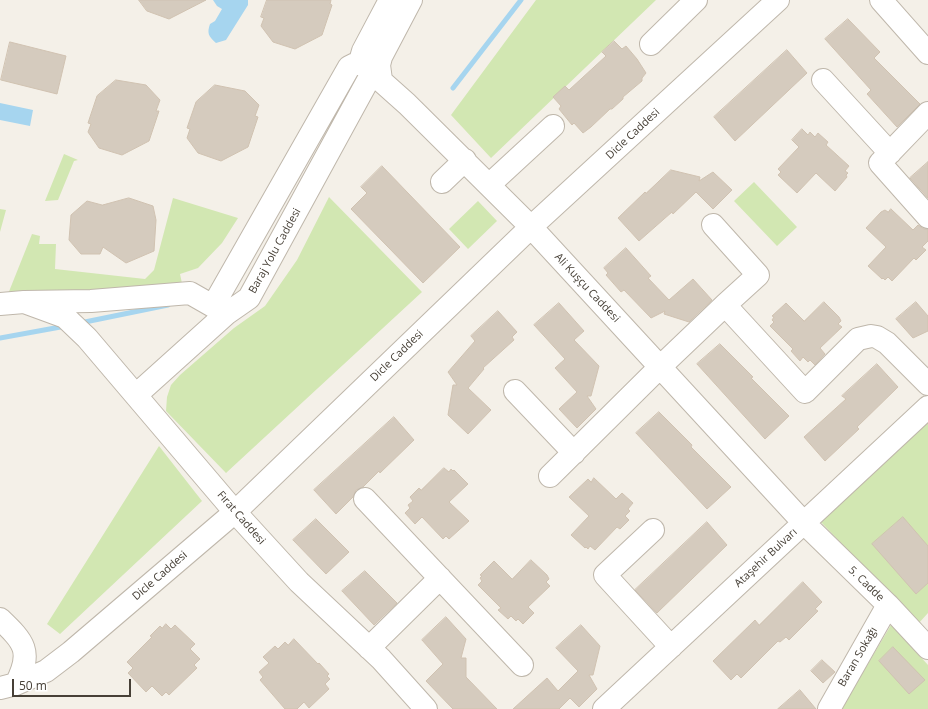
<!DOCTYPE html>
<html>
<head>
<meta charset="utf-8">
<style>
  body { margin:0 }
  #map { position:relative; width:928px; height:709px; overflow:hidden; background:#f4f0e8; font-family:"Open Sans",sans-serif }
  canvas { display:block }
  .scale { position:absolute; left:12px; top:679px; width:119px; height:18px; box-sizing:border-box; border:2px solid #474037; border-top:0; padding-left:5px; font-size:12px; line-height:14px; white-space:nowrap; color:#474037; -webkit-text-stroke:3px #fff; paint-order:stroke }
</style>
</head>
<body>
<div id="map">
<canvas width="928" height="709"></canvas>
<div class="scale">50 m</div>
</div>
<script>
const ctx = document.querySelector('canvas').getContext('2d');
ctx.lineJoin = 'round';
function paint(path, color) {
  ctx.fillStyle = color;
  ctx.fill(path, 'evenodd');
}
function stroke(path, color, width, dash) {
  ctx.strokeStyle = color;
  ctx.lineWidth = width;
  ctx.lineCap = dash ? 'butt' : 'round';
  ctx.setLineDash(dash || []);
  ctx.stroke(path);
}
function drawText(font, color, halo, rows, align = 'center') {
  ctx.font = font + ' "Open Sans",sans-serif';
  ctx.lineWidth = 3;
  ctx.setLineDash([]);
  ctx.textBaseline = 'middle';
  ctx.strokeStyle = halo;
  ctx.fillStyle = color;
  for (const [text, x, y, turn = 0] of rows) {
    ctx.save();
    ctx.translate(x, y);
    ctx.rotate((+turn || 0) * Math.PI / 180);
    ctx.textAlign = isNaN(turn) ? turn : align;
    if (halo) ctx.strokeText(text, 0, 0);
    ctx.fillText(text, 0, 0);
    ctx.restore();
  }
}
const green = new Path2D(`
  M536 0H656L491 158 451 115Z
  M64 154 78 160 74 161 58 200 45 201Z
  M754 182 797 227 777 246 734 201Z
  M329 197 422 292 226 473 166 411 167 397 171 385 180 375 234 328 265 306 297 260Z
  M173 198 238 218 222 243 198 268 180 274 183 288 8 294 32 234 40 236 39 244H56L55 269 145 279 154 270Z
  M478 201 497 221 468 249 449 229Z
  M0 209 6 210 0 232Z
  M928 421V613L918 624 820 521Z
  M159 446 202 501 60 634 47 624Z
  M891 625 928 665V709H841Z`);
const water = new Path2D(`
  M213 0H248V5L226 40 216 43C208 36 207 33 210 24L215 21 222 9 217 6Z
  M0 103 33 110 30 126 0 120Z`);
const stream = new Path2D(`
  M453 88 521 0
  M80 323 168 305
  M0 338 66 326`);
const building = new Path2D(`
  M139 0H206L169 19 147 11Z
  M267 0H331L330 4 332 5 322 35 295 49 273 42 261 26 264 18 261 17Z
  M848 19 880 52 874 58 920 104 897 127 867 94 871 90 825 39Z
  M614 41 622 49 626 46 637 59 646 73 642 78V81L623 97V99L612 109H610L591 127 583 133 574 123 572 125 559 109 561 106 553 97 565 86 569 90 606 56 602 52Z
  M10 42 66 56 57 94 1 80Z
  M787 50 807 73 735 141 714 117Z
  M116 80 146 85 160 100 156 111H159L149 141 122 155 99 148 88 132 91 124 88 123 97 96Z
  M215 85 245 91 259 105 255 116 258 117 248 147 221 161 198 153 187 138 190 129 187 128 196 102Z
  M802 129 808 135 810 132 815 137 818 133 828 142 826 145 849 166 845 171 848 173 846 175 847 177 835 191 816 173 797 193 778 175 781 172 778 169 799 147 792 140Z
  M928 162V198L910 178Z
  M382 166 460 247 423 283 351 209 367 193 361 187Z
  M671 170 700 177 699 181 713 172 732 190 713 209 696 192 673 214 672 212 639 241 618 218 645 192 646 193Z
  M129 198 153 206 156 220 154 251 126 263 103 247 100 254H81L69 240 71 215 87 201 102 205Z
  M891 209 913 230 918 225 924 229H928V241L922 247 926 250 916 260 914 258 892 281 888 277 885 280 883 278 882 279 868 266 886 247 866 228 881 212 885 210 888 212Z
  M626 248 651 276 648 278 669 300 693 279 712 300 689 322 664 314 665 311 651 318 624 290 621 292 606 275 608 273 604 268Z
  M824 302 839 317 841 321 838 324 842 327 820 348 825 354 815 365 810 360 808 362 803 357 800 361 791 351 793 349 770 326 774 322 772 320 774 317 772 316 786 303 804 321Z
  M916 302 928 316V331L913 338 896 319Z
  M559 303 584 331 574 340 599 366 591 396H587L596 409 577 428 559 409 577 392 555 368 565 359 534 325Z
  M498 311 517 332 512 337 514 340 483 368 484 369 468 388 491 410 468 434 448 415 453 385H457L448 372 475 341 471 336Z
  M720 344 753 377 751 378 789 416 765 439 697 364Z
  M877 364 898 387 857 427 859 429 825 461 804 437 846 399 842 396Z
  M659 412 692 445 691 447 731 487 707 509 636 433Z
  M394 417 414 440 380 473 379 471 363 487 356 490 353 497 336 514 314 490Z
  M444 468 449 472 451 469 453 471 454 470 468 484 449 502 469 521 449 539 446 536 443 539 422 517 415 524 405 513 410 508 408 505 413 501 410 497 419 488 421 490Z
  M594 478 616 499 622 493 633 503 628 509 630 511 625 516 629 520 620 529 617 527 595 550 590 546 588 549 586 547 585 548 571 535 589 516 569 497 588 479 591 482Z
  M903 517 928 546V583L916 594 872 544Z
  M316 519 349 552 326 574 293 540Z
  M707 522 727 545 657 613 635 590Z
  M531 560 547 575 549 579 546 582 550 586 528 607 534 613 523 624 518 619 516 621 511 616 508 619 498 610 501 608 478 585 482 581 480 578 482 576 480 575 494 561 512 579Z
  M365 571 397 603 374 625 342 591Z
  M803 582 822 602 815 609 818 611 789 640 786 637 780 642 778 641 741 678 737 674 731 680 713 661 755 620 759 625Z
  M446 617 466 639 461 658H466V677L497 709H453L426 681 443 664 422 640Z
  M166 624 171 629 175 625 195 644 190 649 200 659 194 665 197 668 169 695 166 692 162 696 152 686 146 692 128 673 133 668 127 662 152 637 150 636 160 626 162 628Z
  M581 625 600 646 593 675H589L597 689 579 707 570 698 559 709H513L547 678 558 691 578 671 556 648Z
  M294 639 318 664 319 663 329 674 327 676 330 679 325 684 329 689 309 708 304 702 297 709H285L260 680 263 677 259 672 269 663 263 657 275 646 278 649 285 642 288 645Z
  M893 647 925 680 909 694 879 661Z
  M822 660 835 672 823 683 811 671Z
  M800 690 816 709H778Z`);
const minor = new Path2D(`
  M881 0 928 53
  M651 44 696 0
  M361 63 407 104 531 227 803 522 888 605 928 648
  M361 63V58L363 51 390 0
  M381 80 379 65 381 57 411 0
  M823 80 890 153
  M928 113 880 163 928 217
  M442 182 465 160
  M489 185 553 126
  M713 225 758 275 725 305
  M24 302 65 317 87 338 235 512 299 582 381 659 426 709
  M0 304 24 302 91 301 190 293 225 313
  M213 306 349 67 355 64 361 63
  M515 391 574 453
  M136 395 226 314 249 298 372 73
  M550 476 660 367 725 305 805 392 858 339 871 336 877 337 887 343 928 384
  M365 499 522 665
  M653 530 605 575 671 647
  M0 619C24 642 33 651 16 684
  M369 648 440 578
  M0 688 16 684 46 671 71 652 235 512 531 227 778 0
  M604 709 928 407
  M829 709 888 605`);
const streetNames = [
  ["Dicle Caddesi",633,134,-43],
  ["Baraj Yolu Caddesi",275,251,-61],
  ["Ali Kuşçu Caddesi",587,288,47],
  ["Dicle Caddesi",397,356,-44],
  ["Fırat Caddesi",241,518,49],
  ["Ataşehir Bulvarı",766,558,-43],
  ["Dicle Caddesi",160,576,-41],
  ["5. Cadde",866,584,44],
  ["Baran Sokağı",858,657,-60]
];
paint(green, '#d2e7b2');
paint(water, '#a6d5ef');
stroke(stream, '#a6d5ef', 5);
paint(building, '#d5cbbe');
stroke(building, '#d0c2b1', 1);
stroke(minor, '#bfb7ab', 24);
stroke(minor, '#fff', 22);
drawText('11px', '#474037', '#fff', streetNames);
</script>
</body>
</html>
